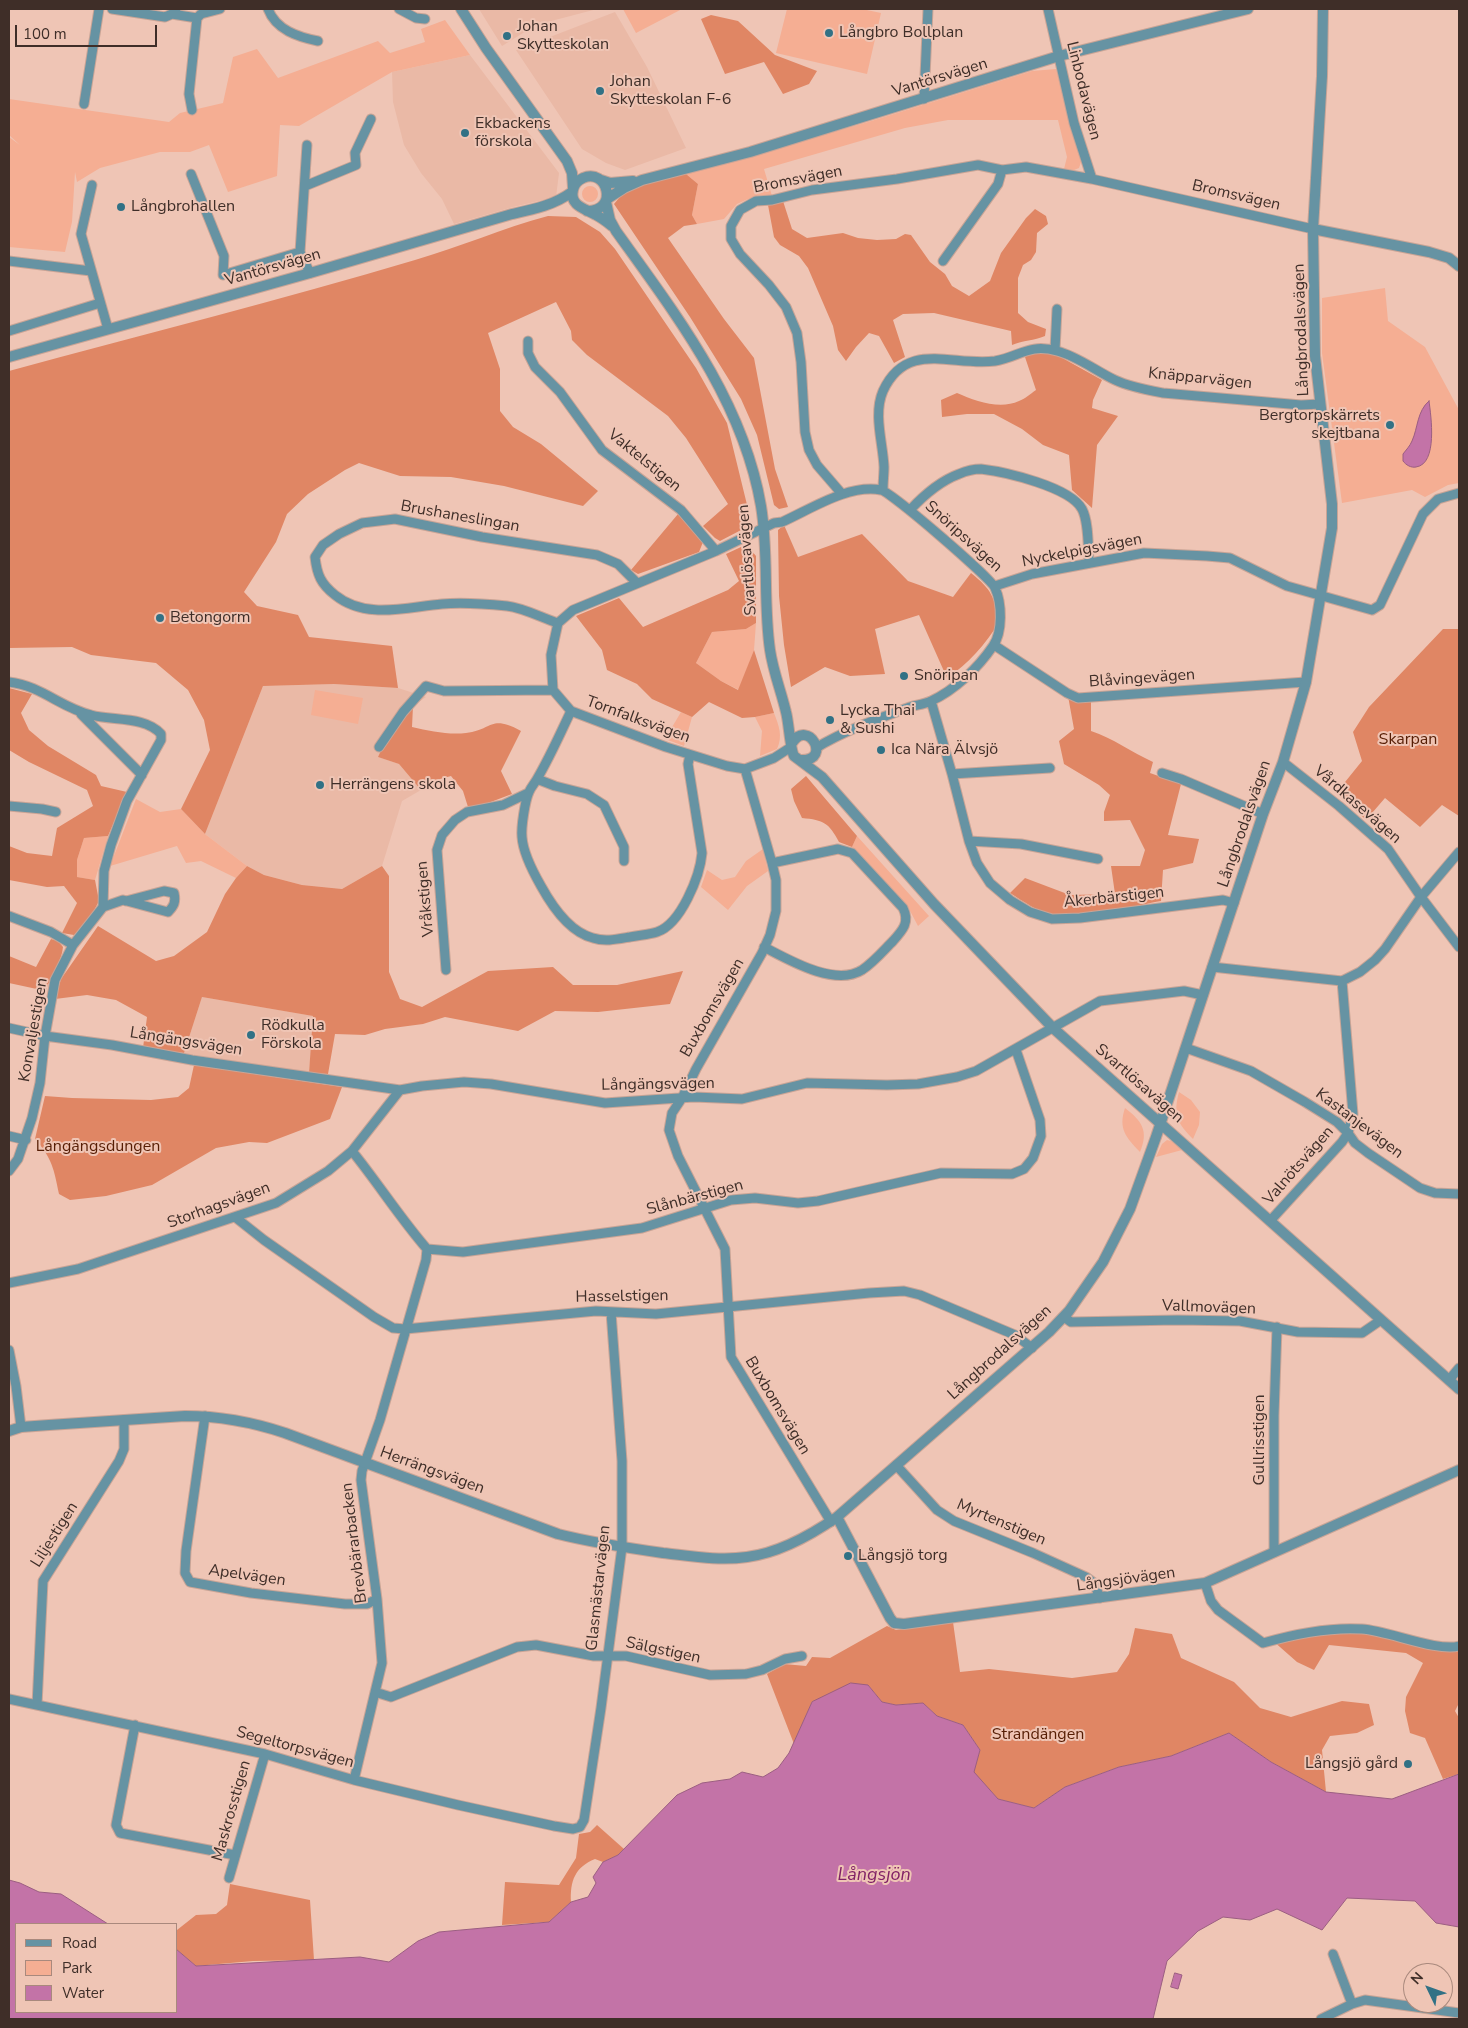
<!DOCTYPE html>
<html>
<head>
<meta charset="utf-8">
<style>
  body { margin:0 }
  #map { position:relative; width:1468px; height:2028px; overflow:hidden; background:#efc5b5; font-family:"Nunito Sans",sans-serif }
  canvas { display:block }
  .frame { position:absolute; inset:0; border:10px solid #3f2e28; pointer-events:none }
  .legend { position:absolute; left:15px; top:1923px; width:162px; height:90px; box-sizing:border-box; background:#efc5b5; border:1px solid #a9897d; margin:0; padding:6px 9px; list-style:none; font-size:15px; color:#3f2e28 }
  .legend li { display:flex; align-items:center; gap:10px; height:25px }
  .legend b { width:25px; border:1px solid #a9897d }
  .north { position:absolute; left:1403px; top:1963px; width:50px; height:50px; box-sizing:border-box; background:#efc5b5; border:1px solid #a9897d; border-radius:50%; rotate:312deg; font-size:14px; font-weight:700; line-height:20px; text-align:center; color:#3f2e28 }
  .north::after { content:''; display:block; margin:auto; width:18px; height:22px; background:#317185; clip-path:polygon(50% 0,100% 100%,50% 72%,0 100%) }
  .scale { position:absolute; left:15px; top:25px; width:142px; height:22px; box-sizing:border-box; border:2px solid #3f2e28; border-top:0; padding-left:6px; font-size:15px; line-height:18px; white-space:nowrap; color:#3f2e28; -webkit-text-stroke:4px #efc5b5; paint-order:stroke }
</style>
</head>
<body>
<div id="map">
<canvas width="1468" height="2028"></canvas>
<div class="frame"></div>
<ul class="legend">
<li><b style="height:6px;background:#6693a3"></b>Road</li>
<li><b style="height:14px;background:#f5ae93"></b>Park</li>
<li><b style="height:14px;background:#c373a7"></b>Water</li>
</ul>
<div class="north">N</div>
<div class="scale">100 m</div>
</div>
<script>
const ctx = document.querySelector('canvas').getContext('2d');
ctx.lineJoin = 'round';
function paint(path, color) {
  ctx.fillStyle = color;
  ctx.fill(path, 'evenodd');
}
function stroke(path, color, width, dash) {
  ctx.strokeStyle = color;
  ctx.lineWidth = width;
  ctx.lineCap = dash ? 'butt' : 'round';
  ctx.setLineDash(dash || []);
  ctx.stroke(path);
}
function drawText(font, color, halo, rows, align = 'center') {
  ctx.font = font + ' "Nunito Sans",sans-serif';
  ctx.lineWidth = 4;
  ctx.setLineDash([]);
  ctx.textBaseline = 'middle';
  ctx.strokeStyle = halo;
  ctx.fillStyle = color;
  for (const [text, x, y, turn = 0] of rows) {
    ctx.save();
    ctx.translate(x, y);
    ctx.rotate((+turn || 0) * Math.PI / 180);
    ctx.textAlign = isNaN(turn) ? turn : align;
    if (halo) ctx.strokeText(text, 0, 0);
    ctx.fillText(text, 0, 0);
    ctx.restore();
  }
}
const built = new Path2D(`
  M479 9H597L536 25 502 46Z
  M615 12 647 67 686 148 625 170 606 163 582 149 516 50Z
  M470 55 559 173 556 197 513 207 454 224 442 199 421 173 404 145 393 102 392 72Z
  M334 684 398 688 426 697 413 706 378 757 399 764 421 790 402 801 382 866 342 889 302 885 264 875 247 866 205 834 263 686Z
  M202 997 314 1016 309 1073 184 1053Z`);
const green = new Path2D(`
  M623 9H682L636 33Z
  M787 9H862L881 13 867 74 776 53Z
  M445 20 470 55 392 72 299 126 280 125 277 176 228 192 209 145 190 152H160L100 168 77 182 75 172 72 222 65 252 9 247V137L20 145 9 135V99L169 122 180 113 223 103 233 57 257 49 278 78 378 41 390 53 425 42 421 29Z
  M1056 69 1081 162 1079 168 1074 170 1064 169 1067 157 1058 120H948L905 128 764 169 772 196 760 195 748 199 737 204 724 219 697 224 692 215 698 184 686 174 868 122 1032 71Z
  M582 194a8 8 0 1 1 16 0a8 8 0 1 1-16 0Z
  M1385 288 1388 321 1425 347 1459 410V483L1448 485 1425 497 1412 490 1342 503 1322 353V298Z
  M756 623 754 650 739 690 721 681 696 663 712 632 746 629Z
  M315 690 363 698 358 724 311 715Z
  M681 712 692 717 684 746 665 739Z
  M774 713C779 726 783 736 777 749L760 756 762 731 755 717Z
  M136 799 160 812 181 809 205 834 247 866 236 878 201 861 186 863 177 846 110 866Z
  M108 836 95 880 77 877V860L84 838Z
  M857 836 929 916 918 926 908 907 852 847Z
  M763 849 768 871 747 886 728 910 701 887 707 870 722 880 735 877 746 861Z
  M1179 1092 1191 1100 1200 1112 1199 1125 1193 1139C1177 1123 1173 1114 1179 1092Z
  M1125 1108C1142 1121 1149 1131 1140 1152 1126 1137 1118 1129 1125 1108Z
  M1167 1140 1174 1142 1182 1150 1156 1157 1162 1144Z`);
const forest = new Path2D(`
  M711 15 738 21 775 55 817 71 809 84 783 94 764 62 725 74 701 19Z
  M686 174 698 184 692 215 697 224 684 226 668 238 724 319 754 358 775 469 788 507 779 509 774 505 757 435 741 399 690 317 614 204 624 192 643 185Z
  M783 201 792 229 807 238 843 233 858 238 877 240 896 239 905 234 911 235 930 262 945 274 952 286 969 296 990 281 1001 253 1026 218 1035 209 1046 216 1048 224 1037 233 1036 252 1031 260 1023 265 1018 278V313L1028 322 1046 329 1045 336C1034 341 1023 340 1012 345L1011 331 934 313 903 314 893 320 905 357 894 363 879 336 869 333 856 347 846 361 838 350 833 326 808 268 799 256 780 245 774 237 768 205Z
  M548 216 576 217 600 232 615 249 696 368 727 423 750 517 745 528 720 541 715 538 703 526 728 504 686 438 668 416 587 355 572 340 571 331 556 302 488 333 500 369V411L513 427 541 444 598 491 583 506 504 486 451 477 400 476 359 463 345 470 308 494 287 514 276 542 244 592 257 606 298 615 309 637 392 646 398 688 334 684 263 686 205 834 181 809 210 750 204 720 188 690 156 663 91 655 72 647 9 648V371C144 334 281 300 415 260 460 247 503 228 548 216Z
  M1048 350 1102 380 1093 400 1092 408 1118 416 1097 445 1092 508 1072 490 1069 455 1043 445 1022 429 994 414H967L942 417 941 400 957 393C975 401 1000 410 1019 401 1025 399 1030 394 1036 390L1024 354Z
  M678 514 703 542 699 552 638 574 631 570Z
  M784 525 798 557 862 534 908 581 953 597 971 573C992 590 994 596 999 622 986 644 968 664 947 678L919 615 875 629 885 674 850 676 825 667 791 687 784 645 779 596 778 530Z
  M741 547 750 549 756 556V623L746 629 712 632 696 663 721 681 738 690 754 650 774 713 755 717 742 718 709 702 692 717 652 699 637 684 607 670 602 650 576 616 619 598 643 627 728 590 739 581 726 554Z
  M1443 629H1459V816L1442 805 1420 827 1385 798 1366 820 1337 792 1362 761 1353 732 1369 707Z
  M9 688 32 694 21 713 29 730 48 746 96 775 101 786 127 792 108 836 84 838 77 860V877L95 880 99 901 89 920 74 935 62 933 77 903 64 886 47 887 9 880V846L27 853 52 856 57 828 93 806 87 790 29 762 9 750Z
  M1068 696 1091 701V731C1113 738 1131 752 1153 762L1150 773 1181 784 1168 835 1199 839 1193 863 1163 870 1161 901C1134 906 1078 920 1052 915 1037 911 1024 902 1010 893L1025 878 1070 895 1115 894 1111 866H1140L1145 850 1130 820 1104 821V812L1110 795 1099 785 1064 764 1059 741 1074 729Z
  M413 706 412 727C430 731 448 735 466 733 493 730 490 714 521 731L501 771 512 794 488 803 468 807 463 791 451 776 440 779 421 790 399 764 378 757 385 742Z
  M806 776 857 836 852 847 839 842C829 823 824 820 802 818L794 801 791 789Z
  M247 866 264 875 302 885 342 889 382 866 389 876V972L400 999 422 1007 488 971 553 967 573 985H617L683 971 670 1004 598 1012 555 1011 518 1031 445 1017 423 1024 385 1029 365 1035 335 1034 328 1074 309 1073 313 1016 202 997 184 1053 143 1048 147 1017 116 1000 87 995 55 999 61 979 98 926 156 961 174 956 207 932 225 894 236 878Z
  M51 939 58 941 63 947C62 962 50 975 46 991L9 983V956L36 967Z
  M194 1065 342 1087 330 1119 267 1143 249 1142 216 1148 152 1185 106 1196 70 1200 59 1194C54 1169 52 1158 35 1139L45 1096 72 1098 151 1100 178 1097 189 1088Z
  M953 1622 960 1672 989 1669 1072 1678 1117 1672 1129 1654 1135 1628 1172 1634 1181 1658 1234 1682 1260 1708 1291 1717 1342 1701 1369 1704 1374 1725 1357 1733 1330 1736 1322 1750 1326 1792 1271 1762 1229 1733 1171 1756 1119 1767 1065 1787 1034 1808 998 1799 973 1772 980 1750 963 1725 937 1716 923 1703 896 1705 882 1702 868 1685 812 1702 794 1744 767 1674 784 1664 806 1666 812 1657 830 1658 887 1626 896 1630Z
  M1361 1629 1446 1652 1459 1649V1703L1455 1711 1459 1718V1774L1443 1779 1425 1738 1410 1733 1405 1711 1406 1697 1423 1663 1406 1653 1329 1645 1314 1670 1297 1662 1272 1640Z
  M597 1825 624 1849 618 1855 603 1862 595 1859C575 1867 570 1881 571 1902L549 1922 502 1925 505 1882 559 1885 576 1858 579 1834 590 1832Z
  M230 1884 310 1900 314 1960 253 1961 196 1966 176 1949 177 1930 196 1915 216 1914 227 1905Z`);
const water = new Path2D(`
  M1429 401C1431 416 1438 464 1416 467 1411 468 1406 465 1403 461V454C1406 450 1410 446 1412 441 1418 428 1417 411 1429 401Z
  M851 1683 868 1685 882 1702 896 1705 923 1703 937 1716 963 1725 980 1750 974 1772 998 1799 1034 1808 1065 1787 1119 1767 1171 1756 1229 1733 1271 1762 1326 1792 1392 1799 1459 1774V1927L1436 1923 1415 1901 1347 1898 1322 1930 1277 1909 1250 1920 1223 1917 1198 1931 1167 1961 1153 2019H9V1880L20 1883 39 1892 61 1894 108 1924H16V2012H176V1949L196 1966 360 1957 389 1962 418 1941 439 1932 549 1922 571 1902 588 1897 596 1883 593 1877 603 1862 618 1855 677 1795 702 1783 730 1779 742 1772 763 1777 778 1768 789 1753 812 1702Z
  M1175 1973 1182 1975 1178 1989 1171 1987Z`);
const minor = new Path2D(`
  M112 9 165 17 172 14 176 9
  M268 9C276 30 298 37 318 41
  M399 9 416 18 425 19
  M1048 9 1074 123 1092 179
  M172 14 197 18
  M924 99 928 9
  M84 104 99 9
  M192 110 189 94 197 18 201 14 220 9
  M307 145 300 252 310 273
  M191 174 224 256 223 275 300 252
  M92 185 81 234 108 329
  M305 186 356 165 355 153 371 119
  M9 261 91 271
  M943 261 998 184 1002 170
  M9 331 100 303
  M528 341V353L535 367 560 392 602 450 681 510 716 551
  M1055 350 1057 309
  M883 490C883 482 884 474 884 467 883 443 873 414 883 391 907 339 953 367 995 361 1019 357 1029 343 1057 351 1077 356 1096 371 1115 380 1130 387 1147 390 1163 393L1301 405 1320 404
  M842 494 817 465 809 450 805 432 801 362 797 333 786 307 769 285 740 254 731 239V226L740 210 756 201 772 200 812 190 897 179 978 165 1002 170 1026 167 1092 179 1313 229
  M910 510C924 495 940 481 959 474 966 471 975 469 981 469 1006 472 1070 487 1082 509 1089 522 1088 548 1089 562
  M995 586 1032 574 1144 553 1207 556 1230 558 1287 586 1372 610 1380 605 1423 514 1438 499 1459 493
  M558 623C542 618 524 608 507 606 487 604 462 602 442 604 406 607 366 620 335 595 321 584 317 575 315 557L323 545 339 534 362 523 395 519 482 537 597 555 618 564 637 583
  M994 645 1067 693 1078 698 1306 682
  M9 682C42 686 61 708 91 715 113 721 145 716 161 734V740L127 801 111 845 104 871 103 907 73 945 55 980 45 1036 40 1083 32 1118 18 1159 9 1171
  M931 701 952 774 969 841 977 863 990 883 1010 900 1030 912 1052 919 1080 918 1223 900 1234 903
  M571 711C560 734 550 757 537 779 535 783 531 787 529 792 525 801 521 827 522 837 523 853 533 872 541 886 552 906 569 932 593 938 605 942 618 939 630 937 639 935 648 935 657 932 681 924 700 876 702 853L688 764 690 755
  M81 714 142 775
  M379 747 403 712 426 686 444 691 553 690
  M791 747 774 758 745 769 727 766 666 747 571 711 553 690 551 655 558 623 573 610 716 551 774 523 782 522C811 509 848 484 881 490 890 491 992 579 995 588 1002 603 1003 632 993 646 978 668 955 690 931 701 925 704 917 705 910 707 880 718 843 731 816 748
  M1283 762 1339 806 1388 849 1421 897 1459 947
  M745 769 772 863 776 880V911L770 935 762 953 696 1069 682 1098 672 1113 669 1130 678 1156 725 1249 731 1357 831 1522
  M1162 773 1181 779 1263 814
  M952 774 1050 768
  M537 779 555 786 587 794 604 805 624 847V861
  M9 806 42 809 56 812
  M969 841 1021 844 1098 859
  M103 907 123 900 168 912C174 906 176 902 174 893L164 891 126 901
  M9 916 51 932 73 945
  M764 947C789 960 835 987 862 970 874 962 883 951 893 941 903 930 910 922 903 908L852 853 838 849 772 863
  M1212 967 1342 981 1360 972 1375 960 1385 949 1421 897 1459 852
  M446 970 437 850 442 835 455 820 467 812 503 805 528 793
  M9 1028 45 1036 112 1045 192 1060 400 1090 422 1086 464 1082 491 1084 605 1103 694 1097 742 1099 807 1083 887 1085 918 1084 957 1077 976 1071 1100 1001 1184 991 1203 995
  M1186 1048 1251 1071 1305 1102 1337 1122 1348 1133 1355 1143 1368 1153 1420 1188 1435 1193 1459 1194
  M9 1136 26 1140
  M352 1151C378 1183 400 1218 427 1249L463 1252 642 1228 731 1200 755 1198 798 1203 818 1201 941 1173 1012 1174 1024 1169 1033 1158 1041 1136 1040 1120 1016 1050
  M235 1217 264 1240 374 1317 393 1328 405 1329 596 1311 656 1314 869 1293 904 1291 920 1295 1015 1335 1032 1348
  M1270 1221 1342 1142 1348 1133 1353 1114 1342 981
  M9 1283 78 1269 276 1203 328 1171 352 1151 400 1090
  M1064 1317 1071 1322 1177 1320 1240 1321 1298 1332 1362 1333 1381 1320
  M9 1350 16 1386 21 1427
  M1449 1380 1459 1368
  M205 1416 186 1551 185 1573 190 1582 251 1593 345 1604H367L377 1599
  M896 1465 937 1510 954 1521 1033 1553 1086 1577 1094 1583 1100 1598
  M1274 1552V1415L1277 1327
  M1205 1583 1211 1601 1218 1610 1263 1643C1294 1634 1330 1627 1362 1629 1389 1631 1437 1652 1459 1646
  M375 1692 391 1697 517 1647 536 1645 594 1656H626L710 1675 746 1674 762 1670 785 1659 802 1656
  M9 1699 265 1754 354 1780 458 1805 554 1826 573 1829 580 1827 584 1820 601 1708 622 1547V1461L611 1312
  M37 1705 43 1581 119 1461 124 1449V1420
  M135 1725 116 1825 120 1833 235 1855
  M354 1780 382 1663 377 1599 361 1480 362 1471 380 1420 426 1260 427 1249
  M229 1878 265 1754
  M1333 1954 1352 2004
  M1321 2019 1352 2004 1365 2000 1459 2013`);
const tertiary = new Path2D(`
  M461 9 486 48 567 161 572 173 573 188
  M601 180 610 183 633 181
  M607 199 624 188 642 180 750 152 1059 56 1248 9
  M606 202 610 220 616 231C677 316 743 401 761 506 769 554 763 602 770 650 773 671 781 691 786 712 789 723 790 749 794 756L822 777 934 904 1053 1028 1459 1389
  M587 211C620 211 607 167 583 178 578 180 574 185 573 190 569 206 586 209 596 215 602 218 607 222 612 226
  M1313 229 1429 252 1449 258 1459 266
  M9 357 310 273 512 214C535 209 554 205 572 192
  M792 743C808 718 832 760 802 760
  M9 1431 21 1427 49 1425 185 1416C219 1416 252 1422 285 1433L558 1534C593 1543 628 1548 663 1553 691 1556 719 1561 747 1557 778 1553 811 1535 837 1517L1049 1332 1069 1311 1103 1262 1130 1209 1156 1137 1263 814 1283 762 1306 682 1332 528V504L1315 356 1313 229 1322 76 1323 9
  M837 1517 890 1618 894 1623 904 1624 1205 1583 1459 1470`);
const markers = [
  [829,33,5,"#317185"],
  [507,36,5,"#317185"],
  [600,91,5,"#317185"],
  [465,133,5,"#317185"],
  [121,207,5,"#317185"],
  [1390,425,5,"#317185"],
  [160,618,5,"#317185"],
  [904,676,5,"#317185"],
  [830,720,5,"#317185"],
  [881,750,5,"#317185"],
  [320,785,5,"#317185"],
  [251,1035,5,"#317185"],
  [848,1556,5,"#317185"],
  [1408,1764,5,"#317185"]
];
const poiNames = [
  ["Johan",517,27],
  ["Skytteskolan",517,45],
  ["Långbro Bollplan",839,33],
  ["Johan",610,82],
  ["Skytteskolan F-6",610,100],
  ["Ekbackens",475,124],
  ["förskola",475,142],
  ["Långbrohallen",131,207],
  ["Bergtorpskärrets",1380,416,"right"],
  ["skejtbana",1380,434,"right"],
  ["Betongorm",170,618],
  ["Snöripan",914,676],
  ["Lycka Thai",840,711],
  ["& Sushi",840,729],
  ["Ica Nära Älvsjö",891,750],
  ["Herrängens skola",330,785],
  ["Rödkulla",261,1026],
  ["Förskola",261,1044],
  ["Långsjö torg",858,1556],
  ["Långsjö gård",1398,1764,"right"]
];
const streetNames = [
  ["Vantörsvägen",940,78,-17],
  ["Linbodavägen",1083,91,76],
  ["Bromsvägen",798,180,-11],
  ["Bromsvägen",1236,196,13],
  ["Vantörsvägen",273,268,-16],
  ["Långbrodalsvägen",1302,330,-92],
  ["Knäpparvägen",1200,379,6],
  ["Vaktelstigen",644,461,39],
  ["Brushaneslingan",460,517,10],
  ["Snöripsvägen",963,537,42],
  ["Nyckelpigsvägen",1082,551,-11],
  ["Svartlösavägen",748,560,-94],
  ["Blåvingevägen",1142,679,-4],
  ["Tornfalksvägen",638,720,20],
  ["Vårdkasevägen",1357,805,41],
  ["Långbrodalsvägen",1245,824,-71],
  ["Åkerbärstigen",1114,898,-6],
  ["Vråkstigen",426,899,-95],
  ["Buxbomsvägen",713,1008,-60],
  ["Konvaljestigen",34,1030,-80],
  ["Långängsvägen",186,1042,9],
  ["Svartlösavägen",1139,1084,41],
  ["Långängsvägen",658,1085,-1],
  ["Kastanjevägen",1359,1124,37],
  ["Valnötsvägen",1299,1166,-49],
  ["Slånbärstigen",695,1198,-15],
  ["Storhagsvägen",219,1206,-20],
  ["Hasselstigen",622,1297,-1],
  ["Vallmovägen",1209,1308,2],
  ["Långbrodalsvägen",1000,1353,-42],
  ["Buxbomsvägen",777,1406,59],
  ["Gullrisstigen",1260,1440,-90],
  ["Herrängsvägen",432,1471,20],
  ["Myrtenstigen",1001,1523,23],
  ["Liljestigen",55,1535,-58],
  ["Brevbärarbacken",355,1543,-97],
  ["Apelvägen",247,1576,8],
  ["Långsjövägen",1126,1580,-8],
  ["Glasmästarvägen",599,1588,-84],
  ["Sälgstigen",663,1651,12],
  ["Segeltorpsvägen",295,1748,15],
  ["Maskrosstigen",232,1811,-74]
];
const parkNames = [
  ["Skarpan",1408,740],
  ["Långängsdungen",98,1147],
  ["Strandängen",1038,1735]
];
const waterNames = [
  ["Långsjön",874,1876]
];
paint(built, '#eab9a6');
paint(green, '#f5ae93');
paint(forest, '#e08664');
paint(water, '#c373a7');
stroke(water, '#9b5e81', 1);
stroke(minor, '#c8a496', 11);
stroke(tertiary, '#c8a496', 12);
stroke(minor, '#6693a3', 9);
stroke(tertiary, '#6693a3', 10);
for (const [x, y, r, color] of markers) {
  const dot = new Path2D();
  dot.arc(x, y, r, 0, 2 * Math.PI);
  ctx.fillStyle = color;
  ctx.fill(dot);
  stroke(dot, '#efc5b5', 2);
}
drawText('16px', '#3f2e28', '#efc5b5', poiNames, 'left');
drawText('16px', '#3f2e28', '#efc5b5', streetNames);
drawText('16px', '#561d04', '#efc5b5', parkNames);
drawText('italic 18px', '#812166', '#efc5b5', waterNames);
</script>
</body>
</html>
